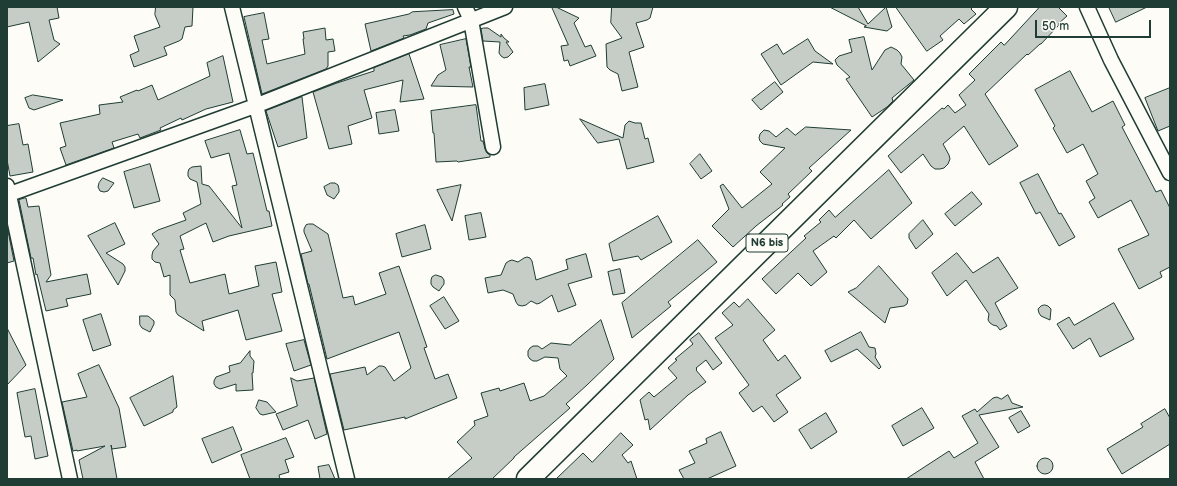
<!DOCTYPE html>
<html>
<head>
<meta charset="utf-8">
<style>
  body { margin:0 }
  #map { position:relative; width:1177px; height:486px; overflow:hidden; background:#fdfcf7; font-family:"Balsamiq Sans",sans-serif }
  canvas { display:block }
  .frame { position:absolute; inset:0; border:8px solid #1f3d34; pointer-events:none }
  .scale { position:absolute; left:1035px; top:20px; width:116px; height:18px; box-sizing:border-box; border:2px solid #1f3d34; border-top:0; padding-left:5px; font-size:12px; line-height:14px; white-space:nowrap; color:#1f3d34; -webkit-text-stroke:3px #fdfcf7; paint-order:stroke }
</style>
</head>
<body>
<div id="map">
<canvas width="1177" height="486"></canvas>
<div class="frame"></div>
<div class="scale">50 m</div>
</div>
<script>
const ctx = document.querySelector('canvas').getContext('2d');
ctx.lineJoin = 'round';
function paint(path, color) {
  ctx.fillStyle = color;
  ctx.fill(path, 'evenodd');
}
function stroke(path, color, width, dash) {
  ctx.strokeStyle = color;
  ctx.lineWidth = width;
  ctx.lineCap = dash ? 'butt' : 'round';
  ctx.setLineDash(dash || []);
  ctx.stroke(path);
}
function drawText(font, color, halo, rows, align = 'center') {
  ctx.font = font + ' "Balsamiq Sans",sans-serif';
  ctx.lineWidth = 3;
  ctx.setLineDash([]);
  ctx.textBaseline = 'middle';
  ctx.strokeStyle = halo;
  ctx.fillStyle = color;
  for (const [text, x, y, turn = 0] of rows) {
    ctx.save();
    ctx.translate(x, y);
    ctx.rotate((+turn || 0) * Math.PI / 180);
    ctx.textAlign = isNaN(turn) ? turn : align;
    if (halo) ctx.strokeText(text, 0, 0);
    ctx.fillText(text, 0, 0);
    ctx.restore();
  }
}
const building = new Path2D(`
  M7 7H57L59 18 49 20 54 40 60 44 38 62 29 22 7 27Z
  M156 7H193L192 26 185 27 182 39 179 41 164 47 167 55 134 67 130 55 139 51 134 36 160 27 155 15Z
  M552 7H556L579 18 574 23 585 47 591 45 596 56 570 66 568 60 564 61 561 46 568 45Z
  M612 7H653L650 18 647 20 636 23 644 47 629 52 638 87 622 91 618 74 610 70 607 67 606 44 622 38 611 23Z
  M830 7H858L868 24 886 7 892 27 887 31 864 27 866 26Z
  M896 7H973L971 9 976 14 964 24 959 19 940 36 943 40 927 51Z
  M1040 7H1058L1067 16 1058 24 1059 25 1041 44H1040L1028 55 1027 54 985 94 1018 146 989 165 964 126 943 144 949 155 950 159 948 164 944 168 940 169H935L931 166 923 154 901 173 888 156 942 108 944 109 948 105 955 113 966 105 959 95 975 80 969 74 1001 42 1004 45Z
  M1109 7H1147L1116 22Z
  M453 10 454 14 428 23 426 29 410 35 403 36 404 38 371 51 365 24 409 14 412 12Z
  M264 13 269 39 262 40 267 64 305 54 303 39H304L303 32 325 28 326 40 333 39 335 51 328 52V66L326 69 262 94 244 17Z
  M484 28H488L501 37V34L504 38 509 42H506L513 52 508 57 504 58 501 56 499 53 500 42 483 41 481 29Z
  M864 37 872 70 885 50 891 47 897 50 900 53 902 57 901 64 914 80 892 98 893 101 887 107 872 117 846 79 850 77 837 65 835 60 839 56 852 52 849 40Z
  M466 39 471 67H469L473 87 431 86 438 75 446 70 440 45Z
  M808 39 815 51 833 64 813 62 781 85 761 54 777 44 783 54Z
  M409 54 424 99 400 102 403 80 364 90 372 118 348 126 352 144 329 149 313 92 337 83 374 71V68Z
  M223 56 233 102 206 109 182 120 181 118 160 128 161 130 140 138 138 134 112 142 114 148 66 165 60 148 66 146 60 123 100 114 99 105 123 102 120 97 137 90 138 91 152 85 158 100 210 76 207 63Z
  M1070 71 1092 112 1113 101 1125 125 1122 127 1156 192 1161 190 1170 208V267L1160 272 1162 277 1139 289 1118 249 1149 235 1131 200 1098 218 1089 202 1095 198 1086 181 1098 174 1083 144 1067 153 1053 128 1055 126 1035 90Z
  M775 82 783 92 761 110 752 100Z
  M545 84 549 105 525 110 524 88Z
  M1170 88V126L1158 131 1145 98Z
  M33 95 63 100 34 110 29 108 25 98Z
  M302 97 307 138 278 147 266 111Z
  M476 105 481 141H483L485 149 487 153 490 155V157L458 162 457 161 436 162 434 133H433L431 111Z
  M395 110 399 131 379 134 376 113Z
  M580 119 623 138 625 125 629 121 635 123H641L645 139 648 138 654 162 627 169 619 139 598 143Z
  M19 124 23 145 28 144 33 172 10 176 7 160V126Z
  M806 127 851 130 809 168 812 171 788 194 790 197 782 204 783 205 756 226 733 247 712 226 729 209 720 186 723 184 742 208 772 184 760 172 785 148 763 144 760 141 759 138 760 134 764 130 769 131 776 137 787 128 795 135Z
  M240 130 247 154 253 153 267 211H269L272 226 229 236 213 242 206 223 180 236 184 249 180 250 190 283 225 274 229 294 259 286 255 266 276 262 282 292 272 294 282 331 246 340 238 310 202 321 204 331 178 315 176 312 175 300 170 295V275L164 277 160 263 155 262 152 259V255L153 251 159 244 152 234 158 230 186 220 183 213 201 204 197 182 190 179 188 176V172L189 169 192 167 201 166 202 184 209 186 242 228 232 186 237 185 229 153 211 158 205 141Z
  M700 154 712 171 701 179 690 164Z
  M150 164 160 201 134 208 124 172Z
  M889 170 912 203 871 239 854 220 836 238 834 236 813 251 827 272 811 286 798 273 776 294 762 279 806 238 804 236 821 222 819 220 829 210 835 217Z
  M1038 174 1059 214 1061 213 1075 237 1059 246 1040 212 1036 214 1020 183Z
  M103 178 114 183 108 191 104 192 100 191 98 187 99 183Z
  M331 183H335L338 185 339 189V192L334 199 327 195 324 187Z
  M461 185 452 221 437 190Z
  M972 192 982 204 955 226 945 214Z
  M25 198H26L28 207 39 206 51 275 46 282 87 274 91 294 66 299 68 306 46 311 37 274 36 275 33 258H31L19 200Z
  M481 213 486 237 469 240 465 216Z
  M658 216 672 242 641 260 638 256 613 261 609 244Z
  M923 220 933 234 916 249 909 238V234Z
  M115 223 125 244 106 253 123 264 125 267V271L118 285 88 236Z
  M309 224H313L328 234 343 298 353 296 355 305 386 294 379 273 399 266 427 347 424 348 435 379 448 374 457 398 405 419V417L344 430 330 374 365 367 367 375 379 366H382L385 367 394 381 411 368 399 332 327 359 309 284H308L301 254 312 251 304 232V229L306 225Z
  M425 225 431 249 402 257 396 234Z
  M7 226 14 261 7 263Z
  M698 240 717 262 668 302 671 306 632 338 622 303Z
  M957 253 973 273 998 257 1018 288 995 303 1007 326 1000 330 997 326 993 325 990 323 988 320 989 314 966 280 947 296 932 273Z
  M586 254 592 277 568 284 576 305 558 312 552 295 540 303 537 304 531 301 526 305 522 306 518 305 516 302 513 294 503 290 488 293 485 278 501 275 506 263 509 261 512 260 518 262 524 258 527 257 530 258 532 261 536 280 568 269 566 260Z
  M879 266 908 299 907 304 904 306 890 308 885 323 848 292 856 288Z
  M620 269 625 293 613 295 608 272Z
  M436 275 442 277 444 280V284L439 291 433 287 431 284V280L432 277Z
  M444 297 459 321 445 329 430 306Z
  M748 299 775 330 763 340 778 361 785 355 801 378 776 395 788 412 774 422 762 406 753 412 739 393 749 385 715 338 733 325 722 313 734 302 739 307Z
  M1114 303 1134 339 1100 357 1090 338 1073 349 1057 324 1069 317 1074 325Z
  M1045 305 1048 306 1051 309 1050 320 1041 316 1039 313 1038 309 1041 306Z
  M101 314 111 345 93 351 83 320Z
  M140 316H148L154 321V324L150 332 142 328 140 325Z
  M601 320 614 359 587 385 566 404 570 408 514 457V458L492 479H447L472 458 457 442 475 425 474 421 488 416 481 393 499 388 500 391 524 383 530 401 544 396 567 376 560 369 558 358 545 357 537 361H533L530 359 528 356V351L530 348 533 346H538L542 349 551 343 570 345Z
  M7 328 26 365 7 385Z
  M861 332 869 347 875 348 876 354 875 357 881 367 879 369 857 349 831 362 825 351Z
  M699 333 722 363 713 370 706 360 696 368 697 369 696 370 706 382 688 395 650 430 648 419 645 420 640 400 649 392 654 397 677 378 668 368 677 360 675 359 693 344 690 340Z
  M304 340 311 365 294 371 286 344Z
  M250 351V356L254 361 253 373H252L253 390 236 391V384L220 389 216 387 214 384V381L216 377 230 372 229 366 240 363Z
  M99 365 119 408 126 447 112 449 111 445 117 479H83L79 460 105 446 77 451V450L73 451 62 402 87 397 78 374Z
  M173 376 177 407 173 410V412L144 426 130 398Z
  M291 378 297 381 314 378 327 434 315 439 308 420 283 430 276 414 297 406Z
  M35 389 48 456 35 459 31 436 25 437 17 393Z
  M1008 395 1012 403 1023 407 979 415 999 447 975 462 984 479H906L949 451 954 458 978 443 962 416 975 409 977 412 993 398 997 397 1001 399Z
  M259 400 267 402 276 412 263 415 260 414 256 408Z
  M922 408 934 428 903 446 892 426Z
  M1165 409 1170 418V444L1122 474 1107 449 1143 427 1141 424Z
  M1021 411 1030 426 1018 433 1009 418Z
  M826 413 837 432 811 449 799 430Z
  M233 427 242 450 212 463 202 439Z
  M721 432 736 466 707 479H684L679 470 695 463 689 451 707 443 706 439Z
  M621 433 633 445 622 455 628 463 631 461 637 479H556L583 453 592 462Z
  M286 438 294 457 285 460 289 472 279 475 280 479H250L241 455Z
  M1037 466a8 8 0 1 1 16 0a8 8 0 1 1-16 0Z
  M329 465 335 479H320L318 467Z`);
const street = new Path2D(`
  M232 7 347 479
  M465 7 471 20 493 147
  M1087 7 1111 60 1170 173
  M7 186 70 479
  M7 195 255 106 505 7`);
const highway = new Path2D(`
  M528 479 1006 7`);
const shields = [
  [767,243,42]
];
const shieldNames = [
  ["N6 bis",767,243]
];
paint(building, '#c6cdc7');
stroke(building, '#1f3d34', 1);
stroke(street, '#1f3d34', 17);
stroke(highway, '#1f3d34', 25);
stroke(street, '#fdfcf7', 14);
stroke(highway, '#fdfcf7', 22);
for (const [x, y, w] of shields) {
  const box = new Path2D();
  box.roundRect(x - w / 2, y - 9, w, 18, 3);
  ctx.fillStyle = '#fdfcf7';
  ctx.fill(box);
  stroke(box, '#1f3d34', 1);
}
drawText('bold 11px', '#1f3d34', null, shieldNames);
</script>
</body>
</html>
